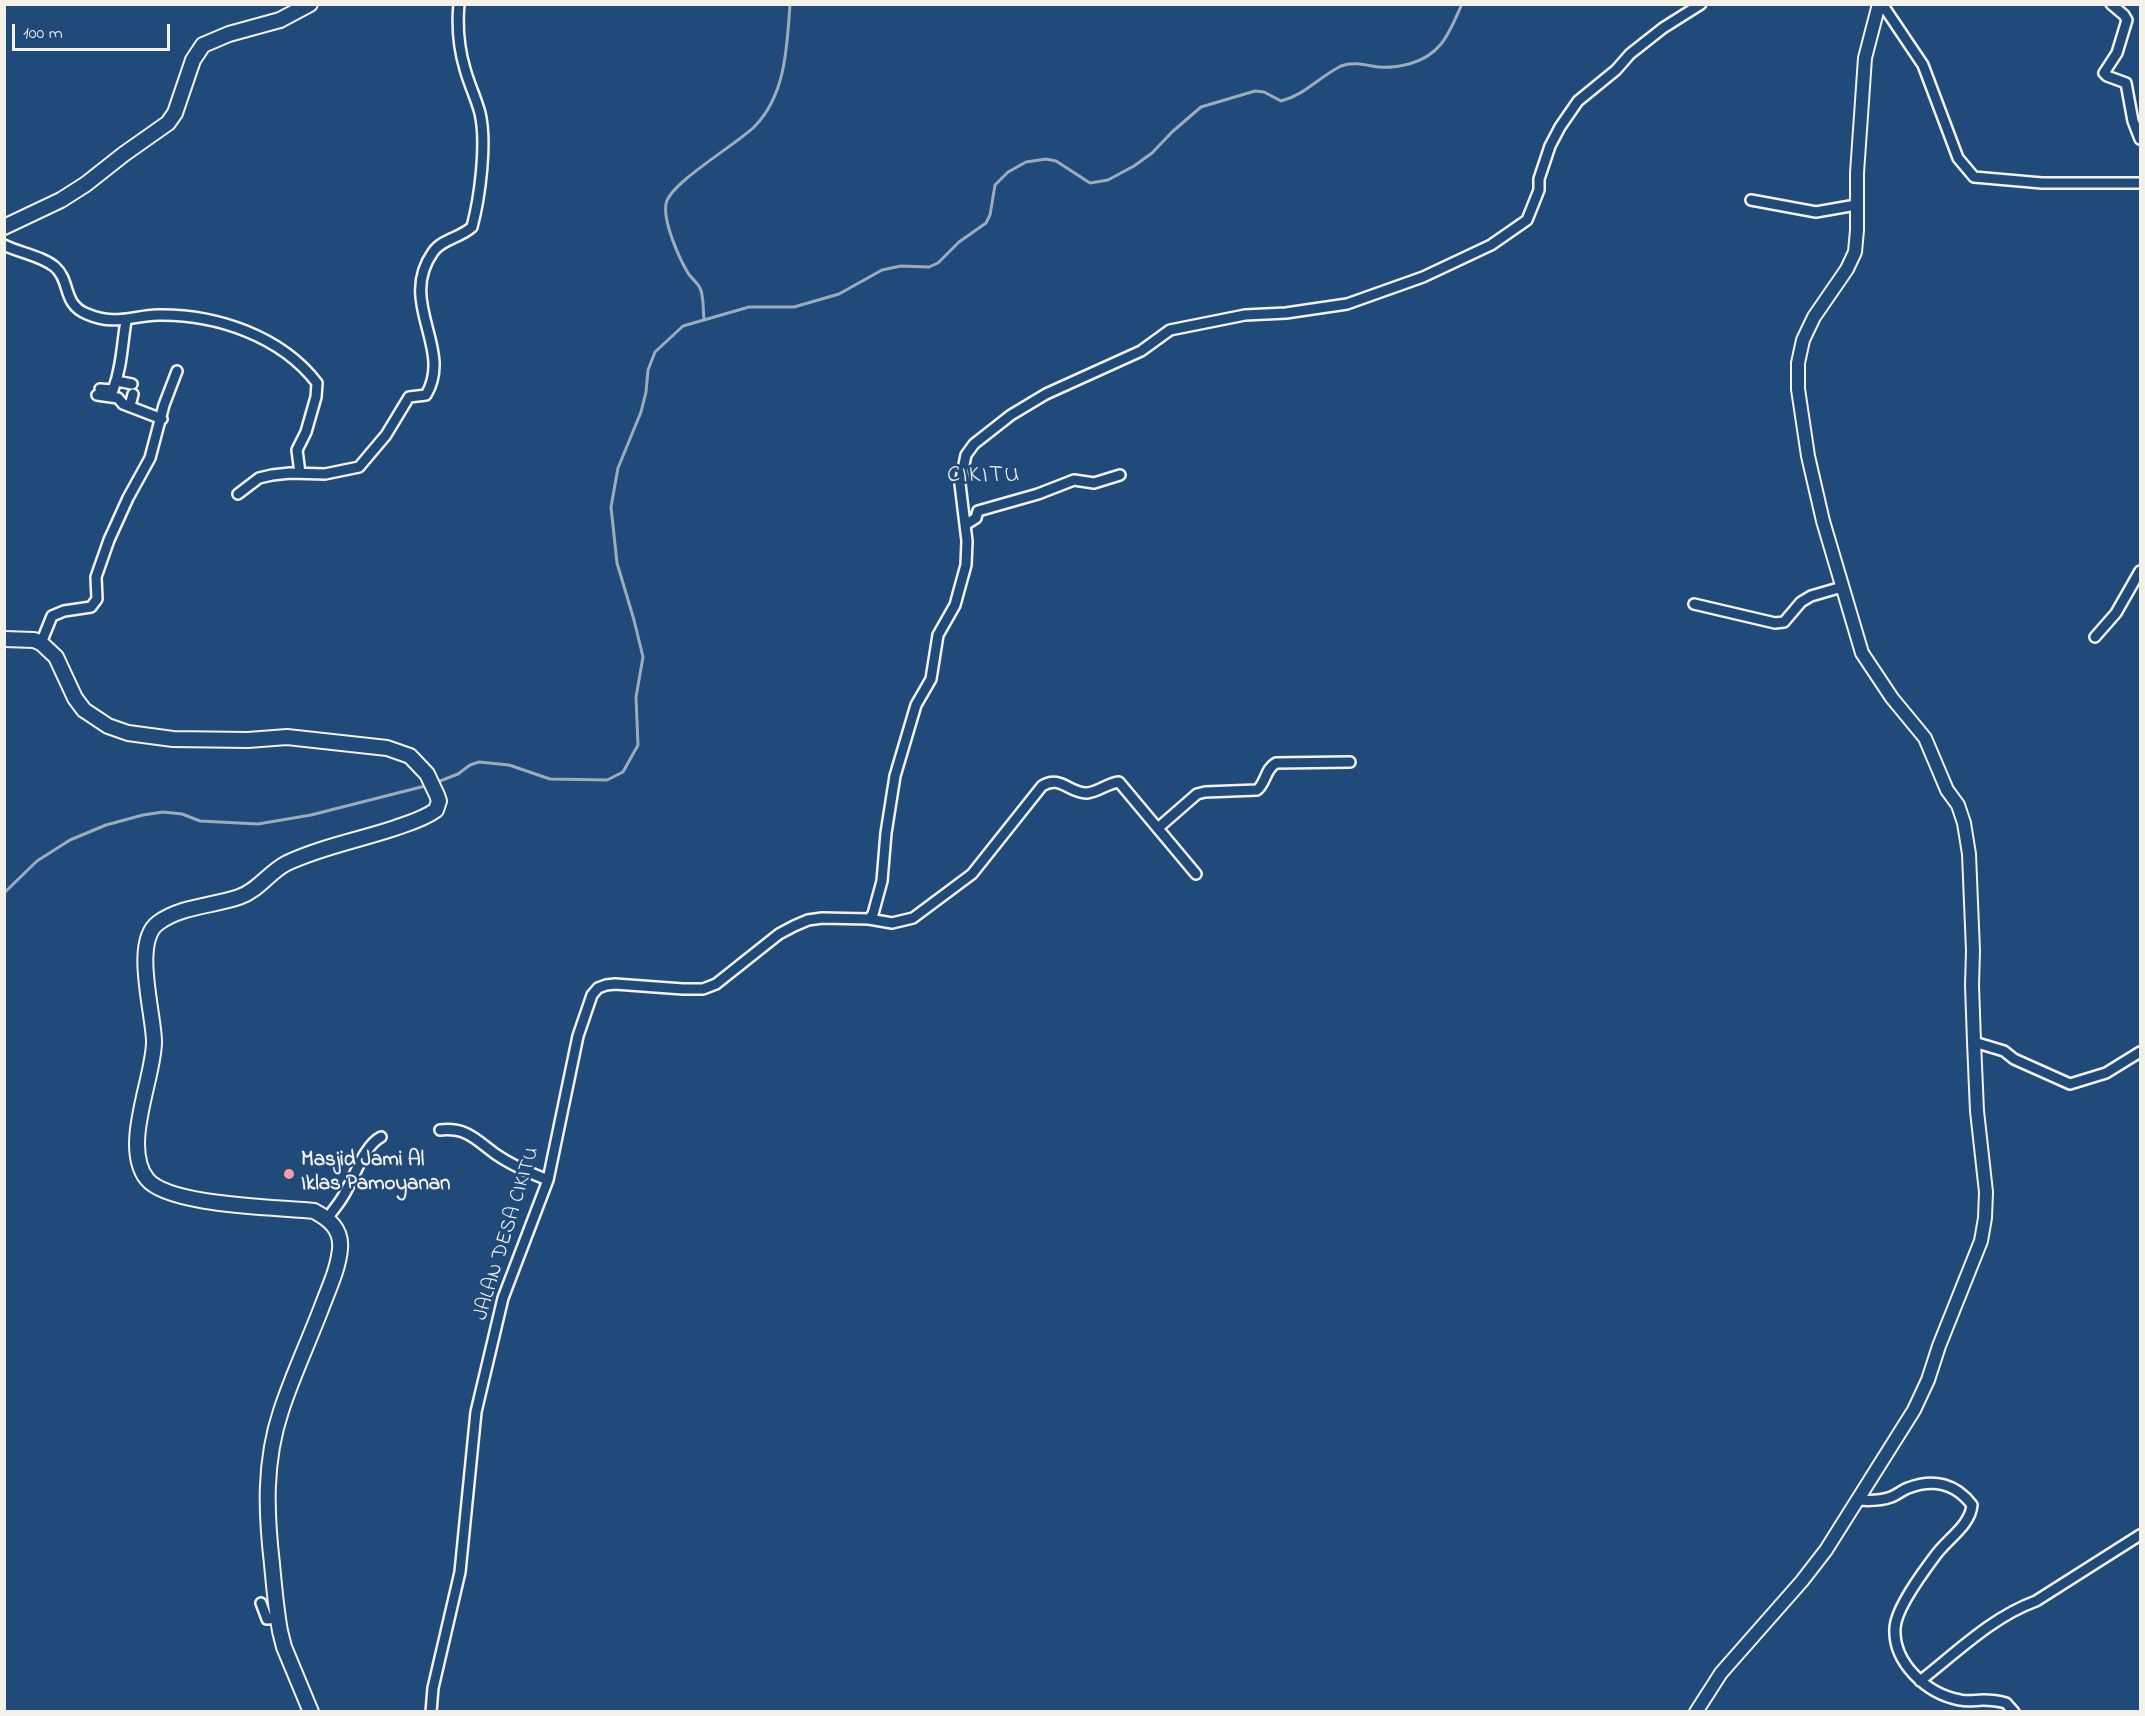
<!DOCTYPE html>
<html>
<head>
<meta charset="utf-8">
<style>
  body { margin:0 }
  #map { position:relative; width:2145px; height:1716px; overflow:hidden; background:#1f4a7a; font-family:"Indie Flower",sans-serif }
  canvas { display:block }
  .frame { position:absolute; inset:0; border:6px solid #f4f1e8; pointer-events:none }
  .scale { position:absolute; left:12px; top:24px; width:158px; height:27px; box-sizing:border-box; border:3px solid #f4f1e8; border-top:0; padding-left:8px; font-size:18px; line-height:21px; white-space:nowrap; color:#f4f1e8; -webkit-text-stroke:4px #1f4a7a; paint-order:stroke }
</style>
</head>
<body>
<div id="map">
<canvas width="2145" height="1716"></canvas>
<div class="frame"></div>
<div class="scale">100 m</div>
</div>
<script>
const ctx = document.querySelector('canvas').getContext('2d');
ctx.lineJoin = 'round';
function stroke(path, color, width, dash) {
  ctx.strokeStyle = color;
  ctx.lineWidth = width;
  ctx.lineCap = dash ? 'butt' : 'round';
  ctx.setLineDash(dash || []);
  ctx.stroke(path);
}
function drawText(font, color, halo, rows, align = 'center') {
  ctx.font = font + ' "Indie Flower",sans-serif';
  ctx.lineWidth = 5;
  ctx.setLineDash([]);
  ctx.textBaseline = 'middle';
  ctx.strokeStyle = halo;
  ctx.fillStyle = color;
  for (const [text, x, y, turn = 0] of rows) {
    ctx.save();
    ctx.translate(x, y);
    ctx.rotate((+turn || 0) * Math.PI / 180);
    ctx.textAlign = isNaN(turn) ? turn : align;
    if (halo) ctx.strokeText(text, 0, 0);
    ctx.fillText(text, 0, 0);
    ctx.restore();
  }
}
const stream = new Path2D(`
  M704 320C703 310 704 296 700 288 697 282 691 278 688 273 679 258 663 222 666 204 669 183 739 143 755 126 786 94 787 46 790 4
  M435 783 458 774 470 765 479 762 509 765 550 779 607 780 623 772 638 745 636 697 643 657 634 620 617 563 611 507 618 468 641 412 646 392 648 370 655 352 683 326 749 307H794L839 294 882 270 901 266 929 267 938 263 959 242 986 223 990 215 995 185 1008 172 1026 162 1046 159 1056 161 1090 183 1108 180 1134 166 1152 153 1172 132 1201 107 1255 91 1264 92 1281 101C1305 95 1319 77 1341 66 1351 62 1362 64 1372 66 1385 69 1397 67 1409 64 1442 55 1449 33 1462 4
  M4 893 37 861 70 840 106 825 143 815 163 812 182 814 200 821 258 824 311 815 429 785`);
const minor = new Path2D(`
  M1882 4 1923 65 1958 158 1974 177 2042 183H2140
  M2111 4 2124 15 2127 20 2117 53 2104 73 2107 76 2126 83 2133 121 2140 139
  M1751 200 1816 212 1856 205
  M4 245C20 253 42 256 55 267 71 281 62 304 87 314 115 326 131 316 158 315 216 314 281 336 317 383L316 397 306 432 297 450 300 473
  M117 381 132 384
  M100 389 113 390C122 367 122 344 126 321
  M97 395 118 398 123 404 162 419
  M130 406 133 394
  M238 494 259 478 272 475 290 473 325 474 359 467 386 435 409 397 426 395C454 348 397 303 433 252 442 239 460 238 472 227 480 197 487 143 480 113 476 98 469 84 465 69 459 49 457 25 459 4
  M965 525 976 518 978 511 1038 494 1074 480 1094 483 1120 475
  M1694 604 1775 623 1784 622 1801 602 1811 596 1842 587
  M2095 637 2116 613 2140 571
  M41 643 52 616 64 611 91 607 97 599 96 577 109 540 128 498 150 458 164 405 177 371
  M1158 828 1197 794 1205 792 1257 790C1266 783 1265 769 1276 763L1350 762
  M869 919 873 914 882 881 886 833 895 776 916 705 931 679 938 635 955 605 966 565 967 541 960 484 966 455 974 444 1011 415 1046 394 1141 351 1170 330 1245 315 1286 313 1347 304 1423 277 1491 245 1527 220 1539 190V179L1550 146 1560 127 1578 101 1616 70 1630 54 1663 28 1701 4
  M1974 1042 2004 1051 2014 1059 2070 1084 2106 1073 2140 1052
  M440 1130C468 1127 477 1141 497 1155 513 1166 530 1173 548 1180
  M328 1218C332 1211 338 1205 342 1198 353 1182 363 1146 381 1137
  M1858 1500C1870 1501 1880 1501 1891 1497 1897 1495 1902 1490 1908 1488 1934 1478 1956 1484 1972 1505 1970 1526 1947 1539 1935 1556 1923 1572 1896 1608 1895 1628 1893 1663 1927 1694 1960 1700 1968 1702 1976 1700 1983 1700 1991 1700 1999 1701 2006 1703L2014 1712
  M261 1603 267 1619 278 1618
  M1920 1681C1957 1652 1992 1617 2036 1601L2140 1535
  M431 1712 433 1688 460 1572 476 1412 503 1298 548 1180 578 1036 592 995 598 988 606 985 615 984 683 989H703L716 984 779 934 794 926 808 920 822 918 869 919 892 923 913 918 972 874 1042 786C1060 774 1070 794 1087 793 1098 792 1108 783 1119 782L1196 874`);
const tertiary = new Path2D(`
  M1696 1712 1721 1673 1802 1581 1826 1550 1914 1410 1928 1380 1939 1346 1981 1241 1985 1218 1986 1192 1977 1111 1974 1042 1972 985 1973 951 1969 854 1964 823 1958 805 1947 790 1925 738 1892 698 1862 653 1823 521 1808 456 1798 389V363L1803 340 1814 317 1847 269 1855 252 1857 230V173L1865 58 1879 4`);
const secondary = new Path2D(`
  M4 227 61 200 86 184 124 154 168 123 175 113 193 60 203 45 229 34 280 20 310 4
  M4 639 34 640 41 643 56 657 75 698 84 710 108 726 128 733 173 739 248 740 287 737 387 748 410 756 427 774 437 795 439 801 436 810C424 819 409 823 395 828 359 840 321 847 287 863 269 872 259 890 239 897 213 906 181 906 158 923 132 942 154 1014 154 1042 154 1078 121 1146 147 1179 168 1206 278 1207 314 1211 329 1219 342 1229 340 1249 338 1270 328 1290 321 1309 308 1343 292 1377 281 1411 264 1462 266 1512 272 1564 274 1586 276 1609 280 1631L284 1647 311 1712`);
const markers = [
  [289,1174,6,"#ff9aa2"]
];
const poiNames = [
  ["Masjid Jami Al",301,1162],
  ["Iklas Pamoyanan",301,1186]
];
const streetNames = [
  ["JALAN DESA CIKITU",508,1234,-73]
];
const quarterNames = [
  ["CIKITU",984,477]
];
stroke(stream, '#9cacbb', 3);
stroke(minor, '#f4f1e8', 14);
stroke(tertiary, '#f4f1e8', 16);
stroke(secondary, '#f4f1e8', 18);
stroke(minor, '#1f4a7a', 9);
stroke(tertiary, '#1f4a7a', 12);
stroke(secondary, '#1f4a7a', 14);
for (const [x, y, r, color] of markers) {
  const dot = new Path2D();
  dot.arc(x, y, r, 0, 2 * Math.PI);
  ctx.fillStyle = color;
  ctx.fill(dot);
  stroke(dot, '#1f4a7a', 2);
}
drawText('bold 21px', '#f4f1e8', '#1f4a7a', poiNames, 'left');
drawText('21px', '#f4f1e8', '#1f4a7a', streetNames);
ctx.letterSpacing = '1.5px';
drawText('24px', '#f4f1e8', '#1f4a7a', quarterNames);
ctx.letterSpacing = '0px';
</script>
</body>
</html>
